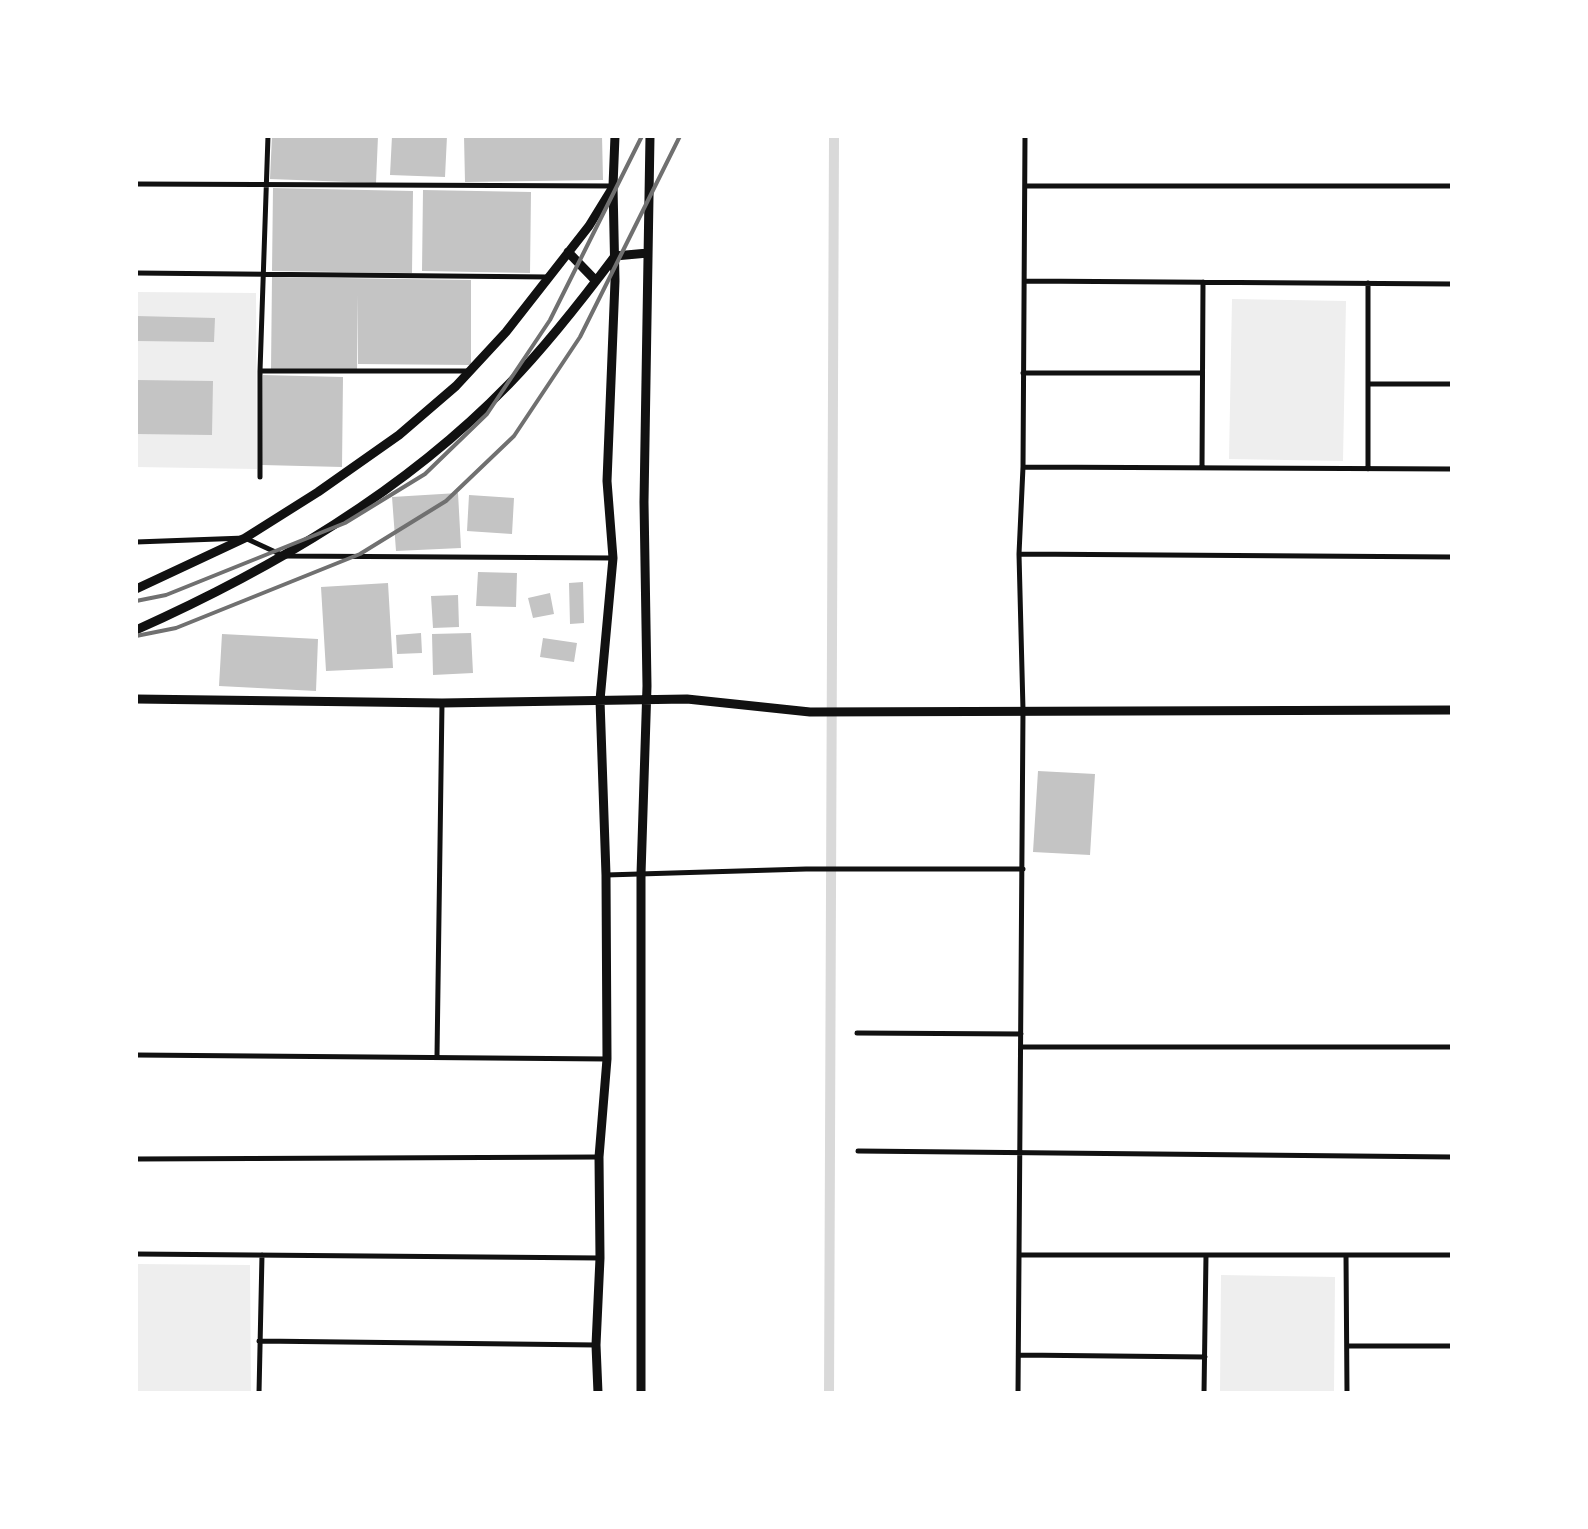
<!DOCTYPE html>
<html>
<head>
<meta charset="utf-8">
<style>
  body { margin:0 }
  #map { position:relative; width:1588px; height:1529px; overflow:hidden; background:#fff; font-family:"Asap Condensed",sans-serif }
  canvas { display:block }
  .frame { position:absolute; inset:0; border:138px solid #fff; pointer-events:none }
</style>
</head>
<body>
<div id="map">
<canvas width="1588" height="1529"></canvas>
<div class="frame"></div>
</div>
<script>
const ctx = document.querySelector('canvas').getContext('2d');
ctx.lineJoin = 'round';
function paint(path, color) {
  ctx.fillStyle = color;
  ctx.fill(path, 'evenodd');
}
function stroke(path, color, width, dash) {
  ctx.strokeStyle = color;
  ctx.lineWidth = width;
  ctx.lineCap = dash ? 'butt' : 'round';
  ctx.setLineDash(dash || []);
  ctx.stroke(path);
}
const green = new Path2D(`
  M136 292 256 293 257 469 136 467Z
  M1232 299 1346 301 1343 461 1229 459Z
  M136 1264 250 1265 251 1393H136Z
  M1221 1275 1335 1277 1334 1393H1220Z`);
const stream = new Path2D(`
  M829 1393 834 136`);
const building = new Path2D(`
  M272 136H378L376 183 270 179Z
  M392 136H447L445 177 390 175Z
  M464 136H602L603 180 465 182Z
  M273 188 413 191 412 273 272 271Z
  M423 190 531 192 530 273 422 271Z
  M272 277 471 280V365L358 364V294L357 369H271Z
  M136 316 215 318 214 342 136 341Z
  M263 375 343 377 342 467 262 465Z
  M136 380 213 381 212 435 136 434Z
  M458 493 461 548 396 551 392 497Z
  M469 495 514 498 512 534 467 531Z
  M478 572 517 573 516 607 476 606Z
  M583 582 584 623 570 624 569 583Z
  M388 583 393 668 326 671 321 587Z
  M550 593 554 614 533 618 528 598Z
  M458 595 459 627 433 628 431 596Z
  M421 633 422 653 397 654 396 635Z
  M471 633 473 673 433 675 432 634Z
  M222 634 318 639 316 691 219 686Z
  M543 638 577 643 574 662 540 657Z
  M1038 771 1095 774 1090 855 1033 852Z`);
const minor = new Path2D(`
  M136 184 613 186
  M1026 186H1452
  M136 273 548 277
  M1025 281 1452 284
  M1368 283V469
  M260 371H469
  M1023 373H1201
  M1369 384H1452
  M1023 467 1452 469
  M1202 468 1203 282
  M260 477V371L268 136
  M136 542 245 538 284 556 613 558
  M1019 554 1452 557
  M606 875 806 869H1023
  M857 1033 1021 1034
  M1021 1047H1452
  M136 1055 607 1059
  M437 1056 442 703
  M858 1151 1452 1157
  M136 1159 599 1157
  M136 1254 600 1258
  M1020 1255H1452
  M1346 1255 1347 1393
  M259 1341 596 1345
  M1348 1346H1452
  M1019 1355 1205 1357
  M259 1393 262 1255
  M1018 1393 1023 710 1019 554 1023 467 1025 136
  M1204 1393 1206 1255`);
const tertiary = new Path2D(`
  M568 252 596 281
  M615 256 648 253
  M136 589 245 538 318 492 399 435 456 386 506 332 589 226 613 187
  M136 630C272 569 404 492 509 384 547 345 582 300 615 256
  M136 699 442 703 687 699 810 712 1452 710
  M598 1393 596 1345 600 1258 599 1157 607 1059 606 875 600 700 613 558 607 481 615 281 613 186 615 136
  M641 1393V874L647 686 644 502 650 136`);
const rail = new Path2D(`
  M136 601 166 595 345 523 425 474 487 414 550 320 642 136
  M136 636 176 628 360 554 446 501 514 436 580 337 680 136`);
paint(green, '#eee');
stroke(stream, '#d9d9d9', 10);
paint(building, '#c4c4c4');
stroke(minor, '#111', 5);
stroke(tertiary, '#111', 9);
stroke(rail, '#707070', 4);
</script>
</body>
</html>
